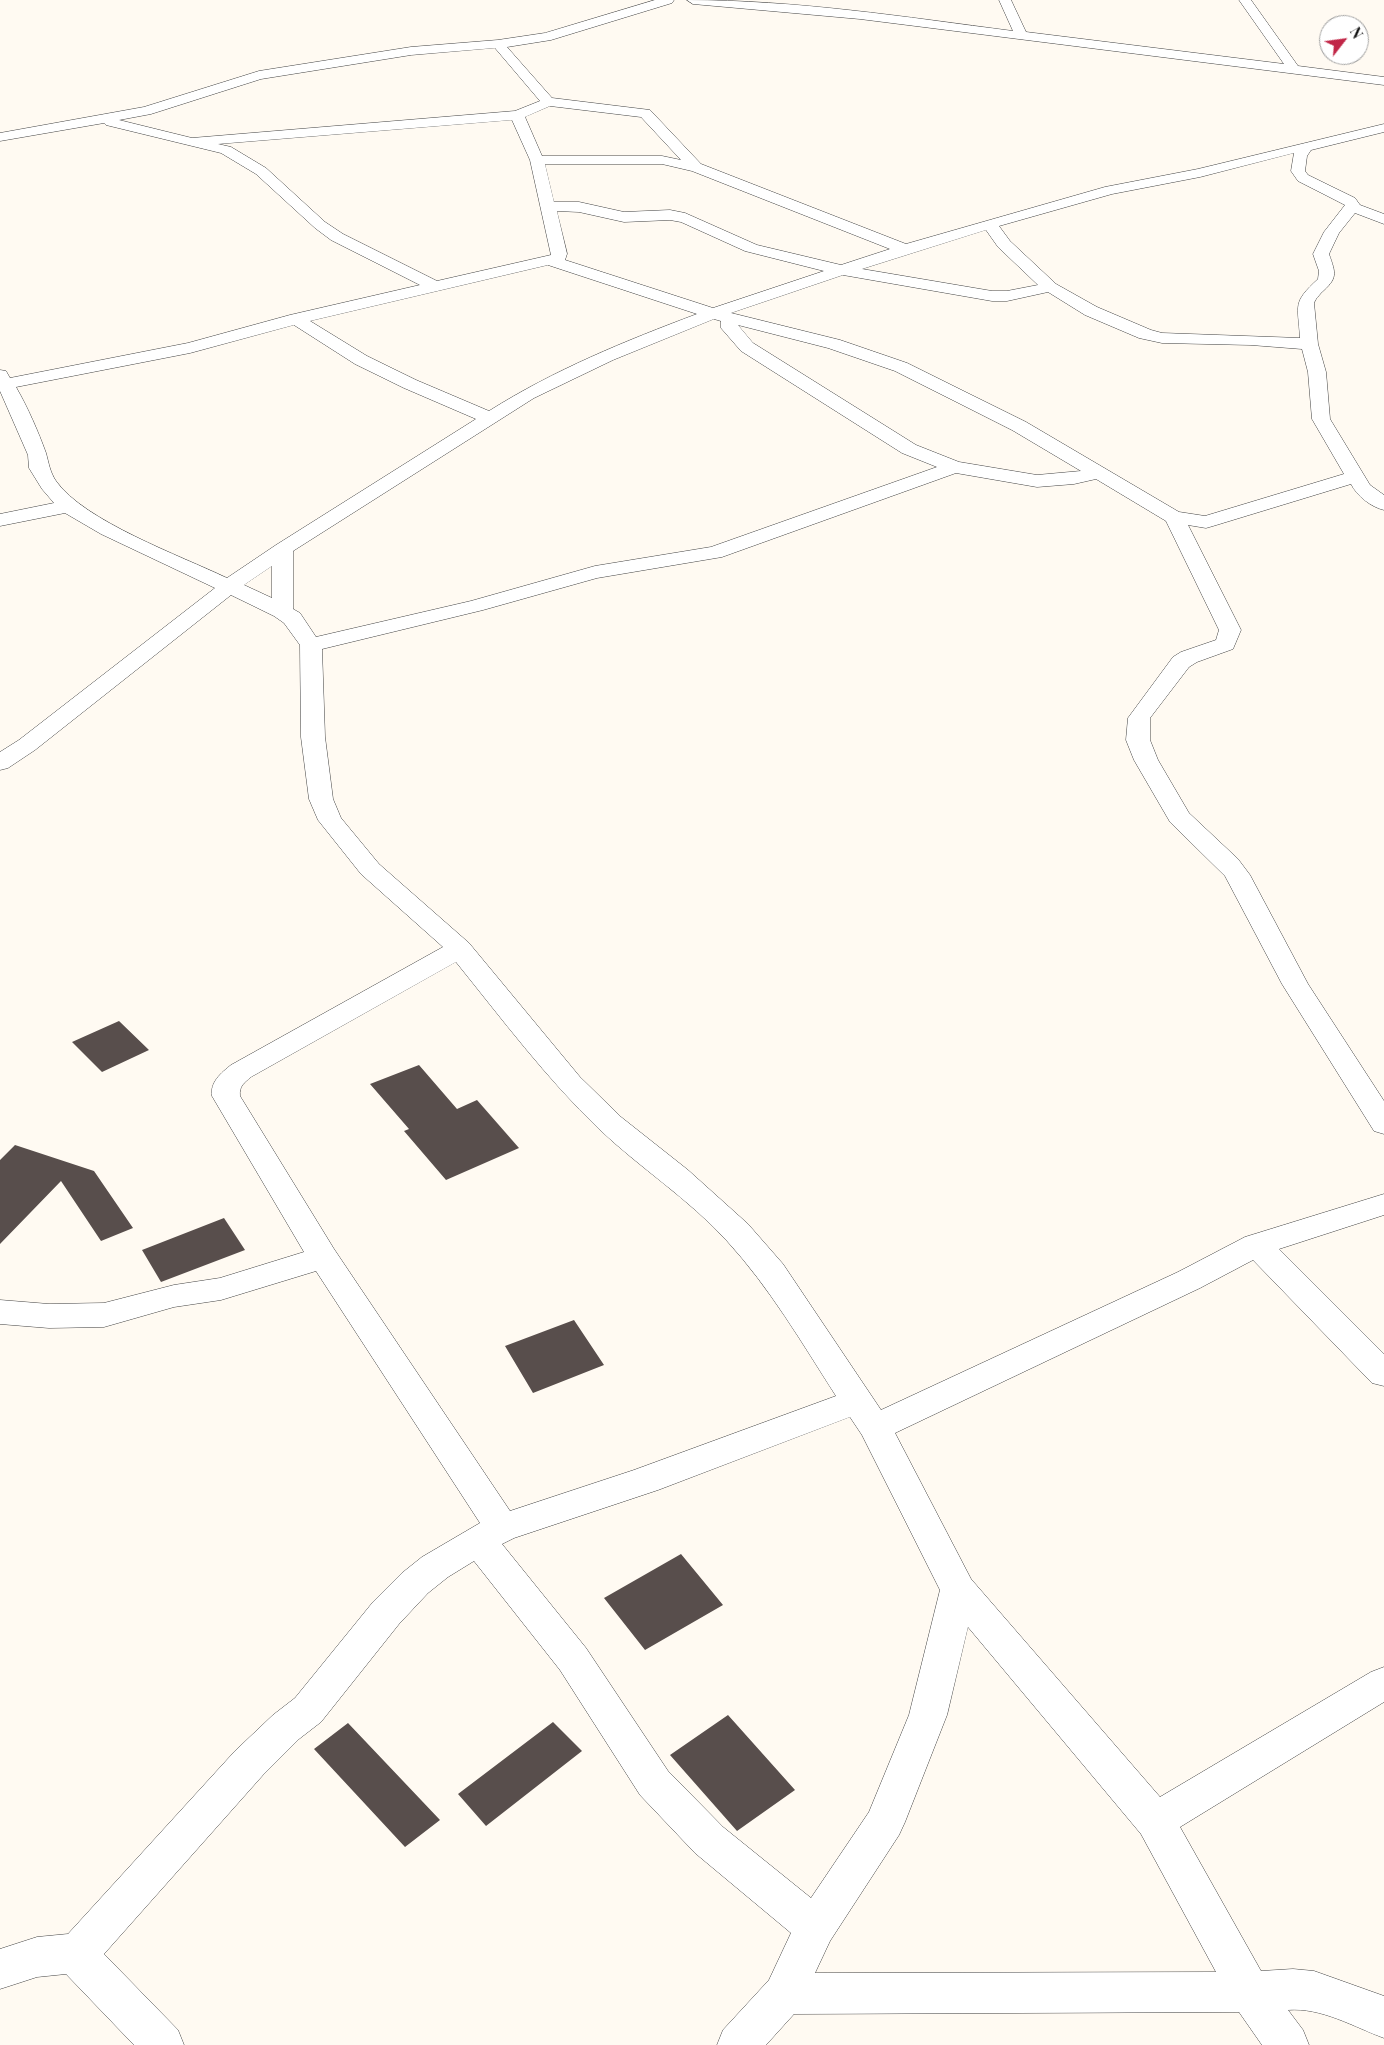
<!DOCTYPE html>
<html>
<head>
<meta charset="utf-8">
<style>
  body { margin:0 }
  #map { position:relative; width:1384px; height:2045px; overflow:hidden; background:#fffaf2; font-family:"Playfair Display",serif }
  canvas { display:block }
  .north { position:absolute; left:1319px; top:15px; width:50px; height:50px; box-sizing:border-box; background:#fff; border:1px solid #9f9f9f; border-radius:50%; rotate:60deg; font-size:14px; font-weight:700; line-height:20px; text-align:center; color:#0f0f0f }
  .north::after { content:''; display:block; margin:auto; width:18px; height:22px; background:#c12647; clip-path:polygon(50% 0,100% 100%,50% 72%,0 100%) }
</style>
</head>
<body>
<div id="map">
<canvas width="1384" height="2045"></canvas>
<div class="north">N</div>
</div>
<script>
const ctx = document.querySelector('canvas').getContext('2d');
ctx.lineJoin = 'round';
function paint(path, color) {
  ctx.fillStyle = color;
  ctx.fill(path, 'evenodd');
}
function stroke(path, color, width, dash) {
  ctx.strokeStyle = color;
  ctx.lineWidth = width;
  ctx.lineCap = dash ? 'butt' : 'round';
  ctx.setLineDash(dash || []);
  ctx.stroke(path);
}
const building = new Path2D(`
  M119 1021 149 1050 102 1072 72 1042Z
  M419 1065 457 1109 477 1100 519 1148 446 1180 404 1131 409 1129 370 1084Z
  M15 1145 94 1171 133 1228 101 1241 61 1181 0 1244V1160Z
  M224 1218 245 1250 161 1282 142 1250Z
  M574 1320 604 1365 533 1393 505 1346Z
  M681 1554 723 1605 645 1650 604 1598Z
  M728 1715 795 1790 737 1831 670 1755Z
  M553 1722 582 1751 486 1826 458 1794Z
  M348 1723 440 1820 405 1847 314 1749Z`);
const minor = new Path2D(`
  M655 0H674L672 3 551 40 507 47 552 98 650 110 701 164 906 244 1105 187 1198 169 1384 124V132L1311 150 1307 156 1305 171 1308 175 1355 198 1360 205 1384 214V224L1355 213 1339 233 1329 254C1336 274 1338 278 1321 293 1318 297 1316 298 1314 303L1318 344 1326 372 1330 419 1370 485 1384 495V510C1371 507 1357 496 1351 484L1213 526 1206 528 1188 525 1241 630 1233 649 1197 662 1189 667 1150 718V740L1158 760 1189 813 1238 859 1250 875 1308 984 1384 1101V1134L1374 1131 1282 984 1225 876 1170 822 1134 760 1126 740 1128 718 1173 657 1181 652 1216 640 1219 630 1166 521 1096 479 1074 484 1037 487 956 473 722 557 597 578 483 610 322 649 325 737 333 799 341 818 379 864 469 943 580 1077 621 1117 688 1170 748 1224 783 1264 881 1410 1178 1272 1245 1237 1384 1194V1215L1279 1249 1384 1354V1386L1372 1383 1253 1260 1200 1288 895 1433 971 1579 1160 1797 1371 1672 1384 1667V1702L1180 1827 1261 1971 1293 1969 1314 1971 1384 1996V2038C1354 2027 1321 2007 1288 2010L1303 2030 1309 2045H1262L1239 2012 794 2014 766 2045H717L723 2030 769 1980 791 1933 695 1853 640 1795 560 1670 474 1561 448 1577 428 1593 399 1624 321 1722 299 1739 263 1775 104 1954 178 2030 184 2045H134L66 1974 37 1977 0 1989V1949L37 1937 68 1934 235 1751 273 1715 295 1698 373 1602 402 1573 422 1557 480 1523 316 1271 221 1300 174 1307 104 1327 49 1328 0 1324V1300L49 1304 104 1303 174 1285 220 1278 304 1252 212 1096C210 1082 221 1073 231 1065L443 947 361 874 318 820 309 799 301 737 300 645 284 623 274 616 231 595 35 750 8 768 0 770V752L19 740 215 588 101 534 65 513 0 526V514L54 503 42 489 29 468 28 455 0 391V370L6 371 10 378 188 343 290 315 420 285 331 240 315 228 256 174 221 153 106 125 104 123 0 141V133L144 107 259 71 411 47 498 40 545 33ZM495 48 540 101 515 111 192 138 119 120 151 114 261 79 411 55ZM550 106 641 117 681 160 662 156H542L525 117ZM512 120 530 160 551 255 437 281 343 234 325 222 266 168 231 147 218 144ZM1294 153 1291 171 1298 181 1345 205 1324 232 1313 254 1319 271 1318 279C1292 303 1298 304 1300 338L1162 333 1151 330 1097 307 1056 284 1010 241 999 226 1112 194 1200 177ZM545 164H662L692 171 890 249 841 265 757 245 685 213 670 210 624 212 579 202H554ZM557 211 579 212 624 222 670 220 681 222 745 251 824 271 713 308 565 260 567 254ZM986 230 998 247 1038 285 1007 291H992L862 269ZM548 265 697 314C625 341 554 370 489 411L416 380 367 356 310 321ZM843 275 992 301H1007L1048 292 1085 315 1139 338 1162 343 1251 345 1302 349 1308 372 1312 419 1344 474 1205 516 1179 512 1026 422 907 363 840 340 731 313ZM714 319 721 321V328L741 351 902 453 937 467 711 547 595 566 471 601 316 637 300 613 293 609V551L534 398 613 360ZM294 325 355 364 404 388 476 419 276 545 227 578C181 556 84 521 56 481 50 472 49 464 46 453 38 431 28 408 16 387L190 353ZM738 325 828 348 895 371 1012 430 1081 471 1037 475 959 462 916 445 753 343ZM272 566V598L244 585ZM456 962C502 1019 546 1078 599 1129 640 1168 689 1199 727 1241 770 1288 802 1343 836 1396L634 1470 510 1511 334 1249 240 1096C239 1086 244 1083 251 1077ZM850 1417 862 1435 940 1590 909 1715 869 1812 811 1898 723 1827 668 1771 586 1648 502 1544 514 1538 658 1490ZM968 1627 1141 1834 1216 1972 815 1973 830 1941 899 1835 905 1822 947 1715Z
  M687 0C796 0 905 17 1013 31L999 0H1011L1026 32 1284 64 1239 0H1251L1298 66 1384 77V85L860 19 693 4Z`);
paint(building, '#584e4c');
stroke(minor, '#424242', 1);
paint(minor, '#fff');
</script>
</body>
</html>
